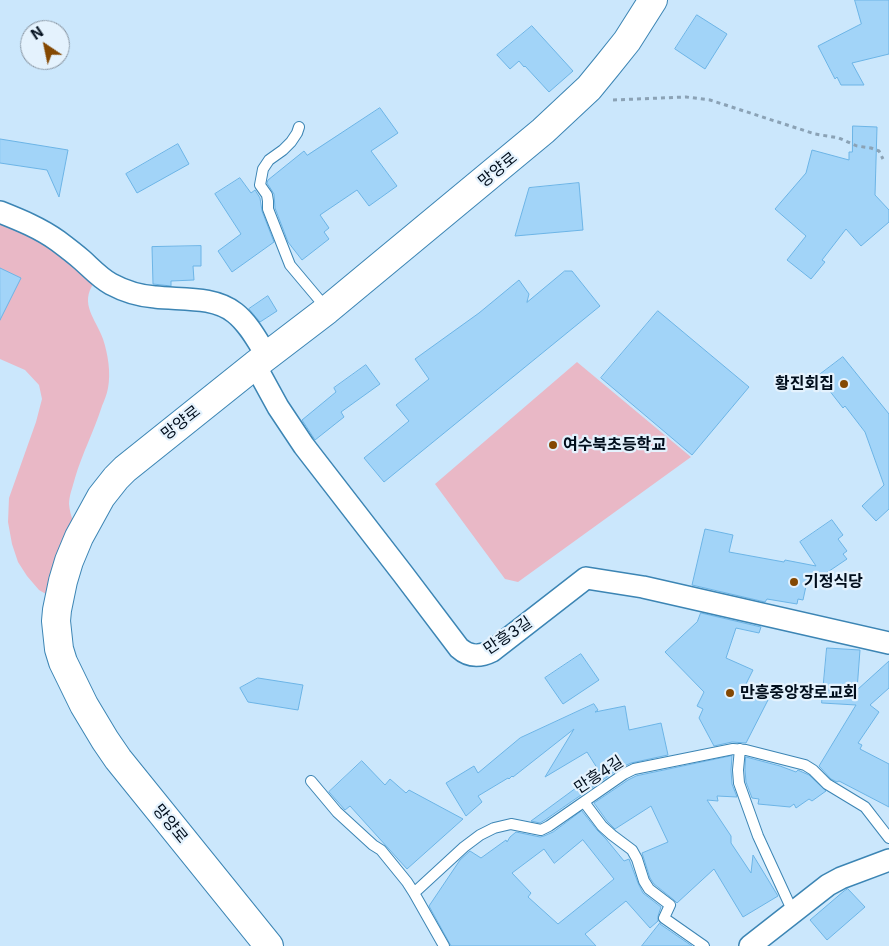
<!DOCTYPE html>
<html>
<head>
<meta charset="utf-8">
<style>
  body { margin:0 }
  #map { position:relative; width:889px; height:946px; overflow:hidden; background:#cbe7fc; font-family:Inter,sans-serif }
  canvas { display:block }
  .north { position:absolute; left:20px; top:20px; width:50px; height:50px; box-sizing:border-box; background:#e4f2fd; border:1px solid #8996a3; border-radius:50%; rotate:326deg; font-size:14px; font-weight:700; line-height:20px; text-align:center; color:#000d1b }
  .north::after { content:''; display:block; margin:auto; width:18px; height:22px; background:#844802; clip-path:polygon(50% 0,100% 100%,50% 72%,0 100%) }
</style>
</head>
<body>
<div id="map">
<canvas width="889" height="946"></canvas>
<div class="north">N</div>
</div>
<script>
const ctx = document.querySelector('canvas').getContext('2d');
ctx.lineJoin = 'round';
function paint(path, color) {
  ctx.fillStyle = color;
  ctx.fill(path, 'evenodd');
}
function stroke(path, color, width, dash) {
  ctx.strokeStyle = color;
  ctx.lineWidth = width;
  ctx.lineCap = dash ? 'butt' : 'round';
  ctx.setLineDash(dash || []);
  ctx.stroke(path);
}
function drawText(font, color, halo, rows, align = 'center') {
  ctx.font = font + ' Inter,"Noto Sans KR",sans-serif';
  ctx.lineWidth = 4.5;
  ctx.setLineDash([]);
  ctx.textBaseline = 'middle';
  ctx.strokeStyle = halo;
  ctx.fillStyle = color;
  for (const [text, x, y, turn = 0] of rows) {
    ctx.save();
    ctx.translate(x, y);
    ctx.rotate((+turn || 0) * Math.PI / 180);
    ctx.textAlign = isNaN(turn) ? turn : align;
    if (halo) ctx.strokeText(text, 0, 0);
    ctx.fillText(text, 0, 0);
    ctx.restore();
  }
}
const green = new Path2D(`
  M0 212 25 222 94 283C79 304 96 319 103 339 108 354 111 373 108 388 107 394 104 401 102 406 94 431 82 454 75 478 73 486 69 496 69 504 70 516 75 526 79 537L58 601 39 590 27 576 18 562 12 544 8 522 9 498 36 422 42 399 39 385 25 370 0 359Z
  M577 362 691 457 518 582 505 579 435 484Z`);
const building = new Path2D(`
  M855 0H889V54L852 63 864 85H841L837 77 835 79 818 46 861 24Z
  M697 15 727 34 705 69 675 49Z
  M532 26 573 71 549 92 525 66 524 67 519 61 510 69 497 55Z
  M380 108 398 133 371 151 397 186 369 206 357 190 320 215 329 228 324 232 329 239 302 260 288 242 275 208 274 194 267 183 268 180 304 151 307 155Z
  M853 126 877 127 875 195 889 210V222L861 246 846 229 822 260 825 262 811 279 787 260 806 236 775 209 806 173 812 150 849 160V152H852Z
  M0 139 68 150 59 197 47 170 0 163Z
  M178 144 189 164 137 193 126 174Z
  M240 178 251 193 255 190 260 198 262 211 274 242 232 272 218 251 241 234 215 194Z
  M579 183 583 230 515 236 529 188Z
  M201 246V266H193L194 280 171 281V286L153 284 152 247Z
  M0 268 21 278 0 320Z
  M565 271H572L600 306 384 482 364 458 409 421 396 405 429 379 415 359 479 313 519 280 529 294 527 302Z
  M268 296 277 311 260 322 249 309Z
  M658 311 749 387 692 455 601 378Z
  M843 357 889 414V509L876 521 862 506 884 485 865 432 845 406 843 408 818 376Z
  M366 365 380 384 341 412 344 417 315 440 302 420 336 392 334 388Z
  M832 520 843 535 838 539 847 551 843 554 847 559 807 586H806L803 600 798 599 797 604 767 599 765 602 692 585 705 529 733 535 729 552 784 562 785 560 816 566 800 542Z
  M701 613 761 627 759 633 736 628 726 658 753 670 745 686 768 700 746 743 732 742 714 746 699 718 703 709 697 706 704 692 665 652 697 622Z
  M827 648 860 650 857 690 889 661V688L870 705 879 712 858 743 862 745 860 749 889 764V807L839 781 837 782 831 779 819 766 856 705 822 703Z
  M581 654 599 680 563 704 545 678Z
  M258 678 303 685 298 710 248 702 240 688Z
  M594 704 598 710 595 712 625 706 629 730 661 723 668 755 631 763 620 768 545 820 540 823 531 821 599 771 587 752 545 777 574 729 513 777 512 776 509 779 508 778 478 796 482 802 466 816 446 783 474 766 478 773 520 738Z
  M732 756 731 770 732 784 737 797 717 796 718 801 707 800 731 836V843L751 873 753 855 778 896 743 917 714 869 677 903 674 900 654 884 650 878 642 853 668 842 651 806 615 829 607 821 594 803 628 780 636 776Z
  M746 757 780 766 796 772 798 770 800 771 809 775 826 791 812 801 809 799 796 808 794 804 790 807 758 804 759 799 752 798 746 782 745 770Z
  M362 761 385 785 390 779 406 793 409 790 463 819 407 869 350 806 345 810 329 792Z
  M582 811 597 830 606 839 624 861 629 859 638 883 643 893 661 907 658 916V921L650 928 626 901 585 934 596 946H451L429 906 460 860 470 851 481 858 506 840 507 842 510 837 516 832 540 837 544 836 553 832ZM583 840 614 879 558 924 528 897 531 893 512 873 544 849 554 863Z
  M848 889 865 907 827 940 810 920 844 891Z
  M660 923V924L692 946H642Z`);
const path = new Path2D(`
  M613 100 686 97 710 100 815 134 839 138 857 146 871 148 879 151 883 159`);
const lane = new Path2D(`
  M299 127 297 133 291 142 283 150 269 160 263 169 260 185 267 195 268 201V209L290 265 327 309
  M740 749 738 770 739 783 758 836 793 912
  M311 781 337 812 373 845 381 850 407 882 414 893
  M584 802 602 826 612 835 632 850 637 859 644 881 649 889 670 905 664 918 704 946
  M444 946 414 893 464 847 480 835 494 828 511 824 541 830 549 826 624 774 634 769 733 749 746 750 805 765 813 770 827 784 865 807 889 838`);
const street = new Path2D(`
  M0 212C20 220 40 228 58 241 66 247 74 253 82 260 91 268 100 278 111 284 124 291 140 296 155 297 181 300 214 296 235 313 249 324 258 342 267 356
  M255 365 278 407 304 446 403 574 459 648C469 657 480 657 492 651L586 578 643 587 889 643
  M750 946 828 885 841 878 889 860`);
const secondary = new Path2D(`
  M269 946 118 759 105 740 84 705 63 662 59 649 56 621 57 610 63 581 69 561 79 537 101 497 116 478 125 469 255 365 327 310 543 131 589 88 607 66 627 41 653 0`);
const markers = [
  [844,384,5,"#844802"],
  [553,445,5,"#844802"],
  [794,582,5,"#844802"],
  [730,693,5,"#844802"]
];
const streetNames = [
  ["망양로",498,170,-39],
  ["망양로",181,423,-38],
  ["만흥3길",508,636,-34],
  ["만흥4길",599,775,-33],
  ["망양로",170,824,51]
];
const poiNames = [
  ["황진회집",834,384,"right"],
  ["여수북초등학교",563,445],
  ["기정식당",804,582],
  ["만흥중앙장로교회",740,693]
];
paint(green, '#e9b8c6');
paint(building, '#a2d4f8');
stroke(building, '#6cb4e6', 1);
stroke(lane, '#3c85b4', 12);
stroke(street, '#3c85b4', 24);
stroke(secondary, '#3c85b4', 30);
stroke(path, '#8ba2b5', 3, [4, 4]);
stroke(lane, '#fff', 10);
stroke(street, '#fff', 21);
stroke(secondary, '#fff', 28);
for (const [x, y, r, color] of markers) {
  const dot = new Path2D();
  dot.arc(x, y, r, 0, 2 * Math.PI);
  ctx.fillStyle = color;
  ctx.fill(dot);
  stroke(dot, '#e4f2fd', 2);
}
drawText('16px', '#000d1b', '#e4f2fd', streetNames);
drawText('bold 16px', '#000d1b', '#e4f2fd', poiNames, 'left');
</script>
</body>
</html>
